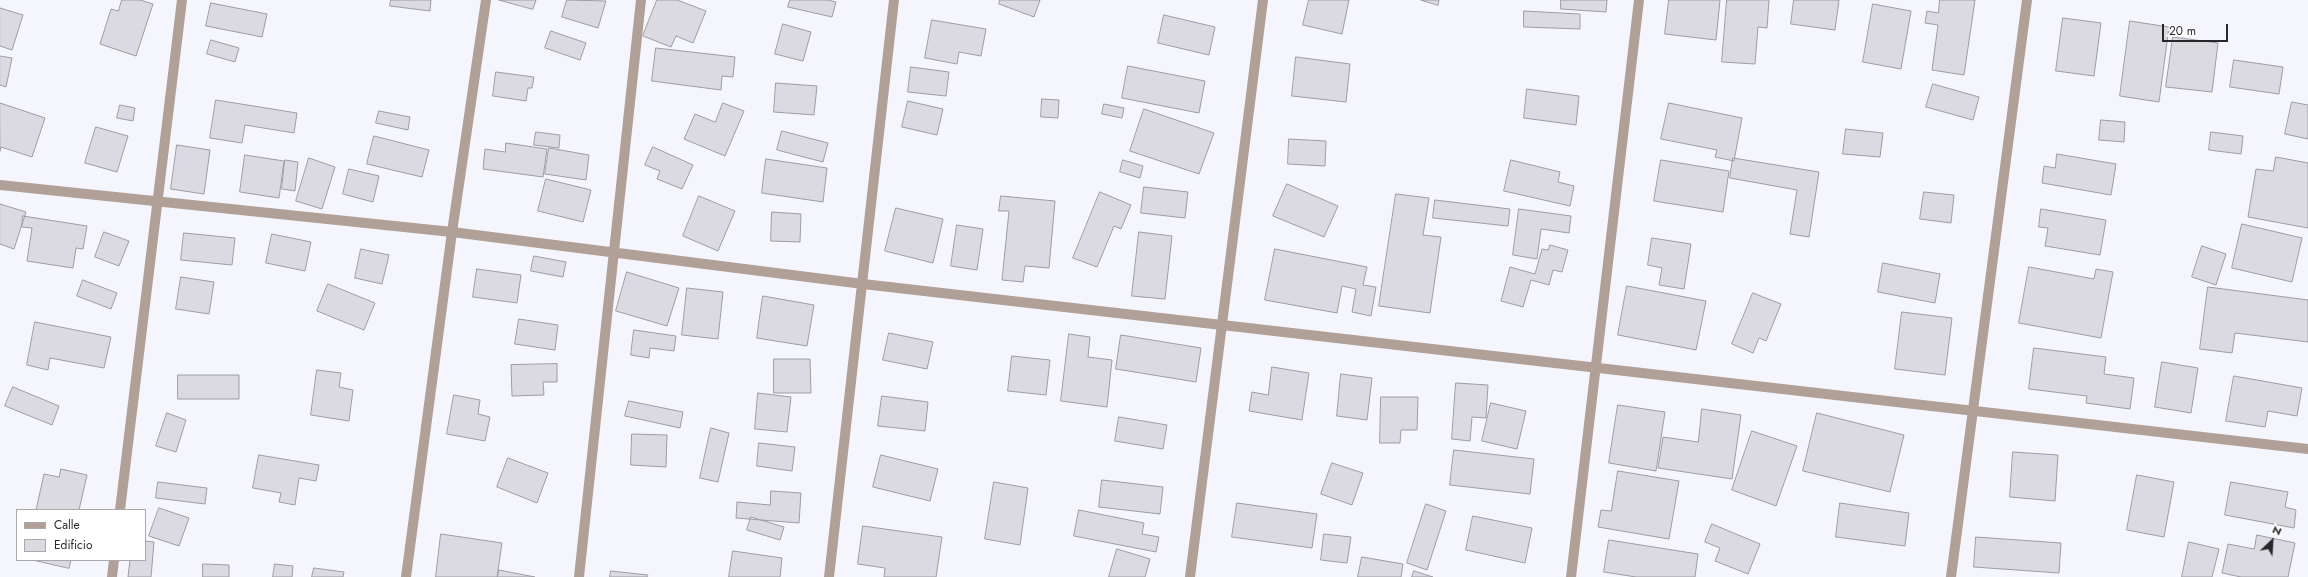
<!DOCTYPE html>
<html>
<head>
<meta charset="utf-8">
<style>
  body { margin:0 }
  #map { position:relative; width:2308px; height:577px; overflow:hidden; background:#f5f6fd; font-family:Jost,sans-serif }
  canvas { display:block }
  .legend { position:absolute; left:16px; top:509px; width:130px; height:52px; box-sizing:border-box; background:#fff; border:1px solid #a9a9aa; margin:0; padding:5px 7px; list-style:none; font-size:12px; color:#28282b }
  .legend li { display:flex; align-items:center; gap:8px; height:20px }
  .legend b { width:20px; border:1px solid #a9a9aa }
  .north { position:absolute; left:2252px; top:521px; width:40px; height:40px; -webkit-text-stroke:3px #fff; paint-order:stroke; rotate:25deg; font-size:11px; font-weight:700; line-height:16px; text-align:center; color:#28282b }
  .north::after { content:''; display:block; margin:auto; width:14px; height:18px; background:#28282b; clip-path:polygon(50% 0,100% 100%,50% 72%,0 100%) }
  .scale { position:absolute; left:2162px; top:24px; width:66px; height:18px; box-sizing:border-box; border:2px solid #28282b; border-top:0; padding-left:5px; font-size:12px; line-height:14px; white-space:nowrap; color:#28282b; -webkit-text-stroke:3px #fff; paint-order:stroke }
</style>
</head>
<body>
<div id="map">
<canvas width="2308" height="577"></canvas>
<ul class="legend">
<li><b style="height:5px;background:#b0a097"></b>Calle</li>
<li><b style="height:11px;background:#dbdae0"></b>Edificio</li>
</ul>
<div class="north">N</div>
<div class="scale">20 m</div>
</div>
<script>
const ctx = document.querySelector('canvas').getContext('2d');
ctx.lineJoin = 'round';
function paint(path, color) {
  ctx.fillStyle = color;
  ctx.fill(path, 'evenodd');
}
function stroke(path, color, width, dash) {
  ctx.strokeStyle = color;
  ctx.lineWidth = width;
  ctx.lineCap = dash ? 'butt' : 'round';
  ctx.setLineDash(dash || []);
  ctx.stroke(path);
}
const building = new Path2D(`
  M122 0H140L153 4 136 56 100 44 111 9 118 11Z
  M391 0H431L430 11 390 6Z
  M499 0H536L533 9Z
  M567 0 606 1 598 28 562 17Z
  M657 0H677L706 11 693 43 676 36 671 47 643 36Z
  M790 0H828L836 2 832 17 788 7Z
  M1000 0H1040L1034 17 999 4Z
  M1309 0H1349L1342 34 1303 25Z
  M1421 0H1439L1438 5Z
  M1561 0H1607L1606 12 1561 9Z
  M1669 0H1720L1716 40 1665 34Z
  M1727 0H1769L1767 28 1758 27 1755 64 1722 62Z
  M1794 0H1839L1835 30 1791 24Z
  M1940 0H1975L1964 75 1932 70 1938 25 1925 23 1927 11 1938 13Z
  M211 3 267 14 262 37 206 26Z
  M1873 4 1911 11 1901 69 1863 62Z
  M0 8 23 15 12 50 0 46Z
  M1524 11 1580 14V29L1524 27Z
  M1164 15 1215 27 1209 55 1158 43Z
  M2063 18 2101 23 2094 76 2056 71Z
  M932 20 986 29 981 56 959 52 957 64 925 58Z
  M2130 21 2169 27 2159 102 2120 96Z
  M783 24 811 32 803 61 775 54Z
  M551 31 586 43 580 60 545 48Z
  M2173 37 2218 43 2212 92 2166 87Z
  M211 40 239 48 235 62 207 54Z
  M656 48 735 57 733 77 722 76 721 90 652 81Z
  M0 56 12 58 6 87 0 85Z
  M1296 57 1350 64 1346 102 1292 96Z
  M2234 60 2283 67 2279 94 2230 87Z
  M1128 66 1205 81 1199 113 1122 98Z
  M911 67 949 72 946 96 908 92Z
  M496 72 534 77 532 88H528L526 101 493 96Z
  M776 83 817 86 814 115 774 112Z
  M1933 84 1979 97 1973 120 1926 107Z
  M1527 89 1579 96 1576 125 1524 118Z
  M1042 99 1059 100 1058 118 1041 117Z
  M216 100 297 113 294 133 245 125 242 143 210 138Z
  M908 101 943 109 937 135 902 127Z
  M2292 102 2308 105V139L2285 134Z
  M0 103 45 118 32 157 1 147 0 151Z
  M723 103 744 111 725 156 684 139 695 114 715 122Z
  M1669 103 1742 118 1734 161 1715 157 1717 150 1661 139Z
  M1104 104 1124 108 1122 118 1102 114Z
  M120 105 135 108 133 121 117 118Z
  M1144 109 1214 133 1199 174 1130 151Z
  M379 111 410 117 408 130 376 123Z
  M2101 120 2125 122 2124 142 2099 140Z
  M96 127 128 136 117 172 85 163Z
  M1846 129 1883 133 1880 157 1843 154Z
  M782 131 828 143 823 162 777 150Z
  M536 132 560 135 559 148 534 145Z
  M2211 132 2243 136 2241 154 2209 150Z
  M374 136 429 150 422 177 367 164Z
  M1289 139 1326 141 1325 166 1288 164Z
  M506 143 547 149 543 177 483 169 485 149 505 152Z
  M177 145 210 150 204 194 171 189Z
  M653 147 693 165 682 189 657 179 660 171 645 165Z
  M549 148 589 155 586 180 545 174Z
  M2057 154 2116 164 2111 195 2042 183 2044 166 2055 168Z
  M245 155 284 161 279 198 240 192Z
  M2276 157 2308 163V228L2248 217 2256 169 2273 171Z
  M309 158 335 167 322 209 296 201Z
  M1733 158 1819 172 1809 237 1790 234 1797 190 1730 178Z
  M766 159 827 168 823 202 762 193Z
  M285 160 298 162 295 191 282 189Z
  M1123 160 1143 166 1140 178 1120 172Z
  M1511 160 1560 172 1558 182 1574 186 1570 206 1504 191Z
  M1661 160 1729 171 1723 212 1654 201Z
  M349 169 379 176 373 202 343 194Z
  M546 179 591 190 583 222 538 211Z
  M1287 184 1338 206 1324 237 1273 216Z
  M1144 187 1188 192 1185 218 1141 213Z
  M1100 192 1131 205 1121 229 1114 226 1097 267 1073 258Z
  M1924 192 1954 195 1951 223 1920 219Z
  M1396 194 1429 198 1423 235 1441 237 1430 313 1379 306Z
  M699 196 735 211 718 251 683 236Z
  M1001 196 1055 201 1049 268 1025 266 1023 282 1002 280 1009 211H999Z
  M1435 200 1510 209 1508 226 1433 218Z
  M0 204 26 212 14 249 0 244Z
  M896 208 943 219 933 263 885 251Z
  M1519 209 1571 216 1569 233 1541 229 1537 259 1513 255Z
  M2041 209 2106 220 2100 255 2045 246 2048 228 2039 227Z
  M772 212 801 214 800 242 771 241Z
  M23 216 87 226 83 249 76 248 73 268 27 261 32 228 22 227Z
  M2242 224 2302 238 2292 282 2232 268Z
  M957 225 983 229 977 270 951 266Z
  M104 232 129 241 119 266 95 257Z
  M1139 232 1172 236 1165 299 1132 296Z
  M184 233 235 238 232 265 181 260Z
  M272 234 311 242 305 271 266 263Z
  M1652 238 1691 244 1684 289 1659 285 1662 268 1648 265Z
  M1550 245 1568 250 1562 272 1553 270 1549 285 1531 280 1523 307 1501 301 1510 267 1535 274 1542 249 1548 250Z
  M2202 246 2226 254 2216 285 2192 277Z
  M361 249 389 255 382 284 355 278Z
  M1275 249 1367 267 1363 285 1376 287 1371 316 1352 312 1356 289 1342 286 1337 313 1265 300Z
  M534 256 566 262 563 277 531 271Z
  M1883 263 1940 274 1935 303 1878 292Z
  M2029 267 2094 279 2096 269 2113 272 2101 338 2019 323Z
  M477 269 521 275 517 303 473 297Z
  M627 272 679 288 667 326 616 311Z
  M181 277 214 282 209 314 176 309Z
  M83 280 117 293 111 309 77 296Z
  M328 284 375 303 364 330 317 311Z
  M1627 286 1706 301 1696 350 1618 335Z
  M2208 287 2308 300V342L2235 333 2232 353 2200 349Z
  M687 288 723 292 718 339 682 335Z
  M1753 293 1781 304 1766 341 1759 338 1753 353 1732 344Z
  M763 296 814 305 807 346 757 338Z
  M1902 312 1952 318 1945 375 1895 369Z
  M519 319 558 325 555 350 515 344Z
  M35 322 111 337 104 368 50 358 48 370 27 365Z
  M634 330 676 336 674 351 650 348 649 358 631 355Z
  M889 333 933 342 927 369 883 360Z
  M1069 334 1090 337 1088 357 1112 360 1107 407 1061 401Z
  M1121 335 1201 348 1196 382 1116 369Z
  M2034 348 2106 357 2104 374 2134 378 2130 409 2086 403 2087 396 2029 389Z
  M1012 356 1050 360 1046 395 1008 391Z
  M774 359H810L811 393H774Z
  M2162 362 2198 368 2191 413 2155 407Z
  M557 364V382H543L544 395 512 396 511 365Z
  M1272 367 1309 373 1302 420 1249 411 1252 392 1268 395Z
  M317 370 341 373 339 387 353 390 349 421 311 415Z
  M1341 374 1372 378 1367 420 1337 416Z
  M178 375H239V399H178Z
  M2234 376 2302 388 2297 416 2268 411 2265 427 2226 421Z
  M1456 383 1488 385 1486 418 1472 417 1470 441 1452 439Z
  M13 387 59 406 52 425 5 406Z
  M758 393 791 397 787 432 755 429Z
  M454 395 480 400 478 414 490 417 485 441 447 434Z
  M882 396 928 402 925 431 878 426Z
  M1381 397H1418L1417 430H1401L1400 443H1380Z
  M629 401 683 412 680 428 625 416Z
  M1491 403 1526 411 1517 449 1482 441Z
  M1618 405 1665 412 1656 471 1609 463Z
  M1702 409 1741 415 1732 479 1658 468 1663 437 1698 442Z
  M167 413 186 420 176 452 156 446Z
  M1817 413 1904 435 1890 492 1803 471Z
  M1119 417 1167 425 1163 449 1115 441Z
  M711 428 729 433 718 482 700 478Z
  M1752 431 1797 446 1776 506 1732 490Z
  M632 434 667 435 666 467 631 465Z
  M759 443 795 447 792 471 757 466Z
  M1454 450 1534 459 1530 494 1450 485Z
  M2013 452 2058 455 2055 501 2010 497Z
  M259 455 319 465 316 481 299 478 295 505 279 502 281 493 253 488Z
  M881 455 938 469 930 501 873 487Z
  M508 458 548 473 537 503 497 487Z
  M1332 463 1363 473 1352 505 1321 494Z
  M61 469 87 475 79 510H36L44 474 59 477Z
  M1618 471 1679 481 1669 539 1598 527 1601 510 1611 511Z
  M2137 475 2174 482 2164 537 2127 530Z
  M1102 480 1163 487 1160 514 1099 507Z
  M158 482 207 488 205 504 156 498Z
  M994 482 1028 488 1020 545 985 539Z
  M2231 482 2288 492 2285 507 2296 510 2294 528 2225 515Z
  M771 491 801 493 799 523 736 518 737 502 770 505Z
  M1237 503 1317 514 1312 548 1232 537Z
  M1840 503 1909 513 1905 546 1836 537Z
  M1426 504 1446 511 1427 570 1407 563Z
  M159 508 189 518 179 546 149 536Z
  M1079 510 1144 523 1142 534 1159 537 1156 552 1074 536Z
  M1473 516 1532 528 1525 563 1466 550Z
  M751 517 784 527 780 540 747 530Z
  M1712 524 1760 544 1748 574 1715 561 1720 548 1705 542Z
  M863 526 942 537 936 577H884L885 568 858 564Z
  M441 534 502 543 497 577H436Z
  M1324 534 1351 537 1347 563 1321 560Z
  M2257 535 2295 543 2288 577H2241L2222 573 2228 544 2254 549Z
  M1976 537 2061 543 2059 573 1974 567Z
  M1609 540 1698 554 1695 577H1636L1604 572Z
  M145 541 154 542 151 577H128L130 560H145Z
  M2189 542 2219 549 2212 577H2182Z
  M1117 549 1150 559 1145 577H1109Z
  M733 551 782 558 780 577H729Z
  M1362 557 1403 564 1401 577H1358Z
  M33 560H71L69 568Z
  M203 564 229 565V577H203Z
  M275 564 293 566 292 577H273Z
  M314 568 344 572 343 577H312Z
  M499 570 535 577H498Z
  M611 571 648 575 647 577H610Z
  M1414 571 1433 577H1412Z`);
const street = new Path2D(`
  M0 185 452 232 863 284 2308 449
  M120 510 182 0
  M112 577 114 560
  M406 577 452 232 486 0
  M579 577 641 0
  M829 577 894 0
  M1190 577 1263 0
  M1571 577 1639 0
  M1951 577 2027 0`);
paint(building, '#dbdae0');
stroke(building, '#9d9ca2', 1);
stroke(street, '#b0a097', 10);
</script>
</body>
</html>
